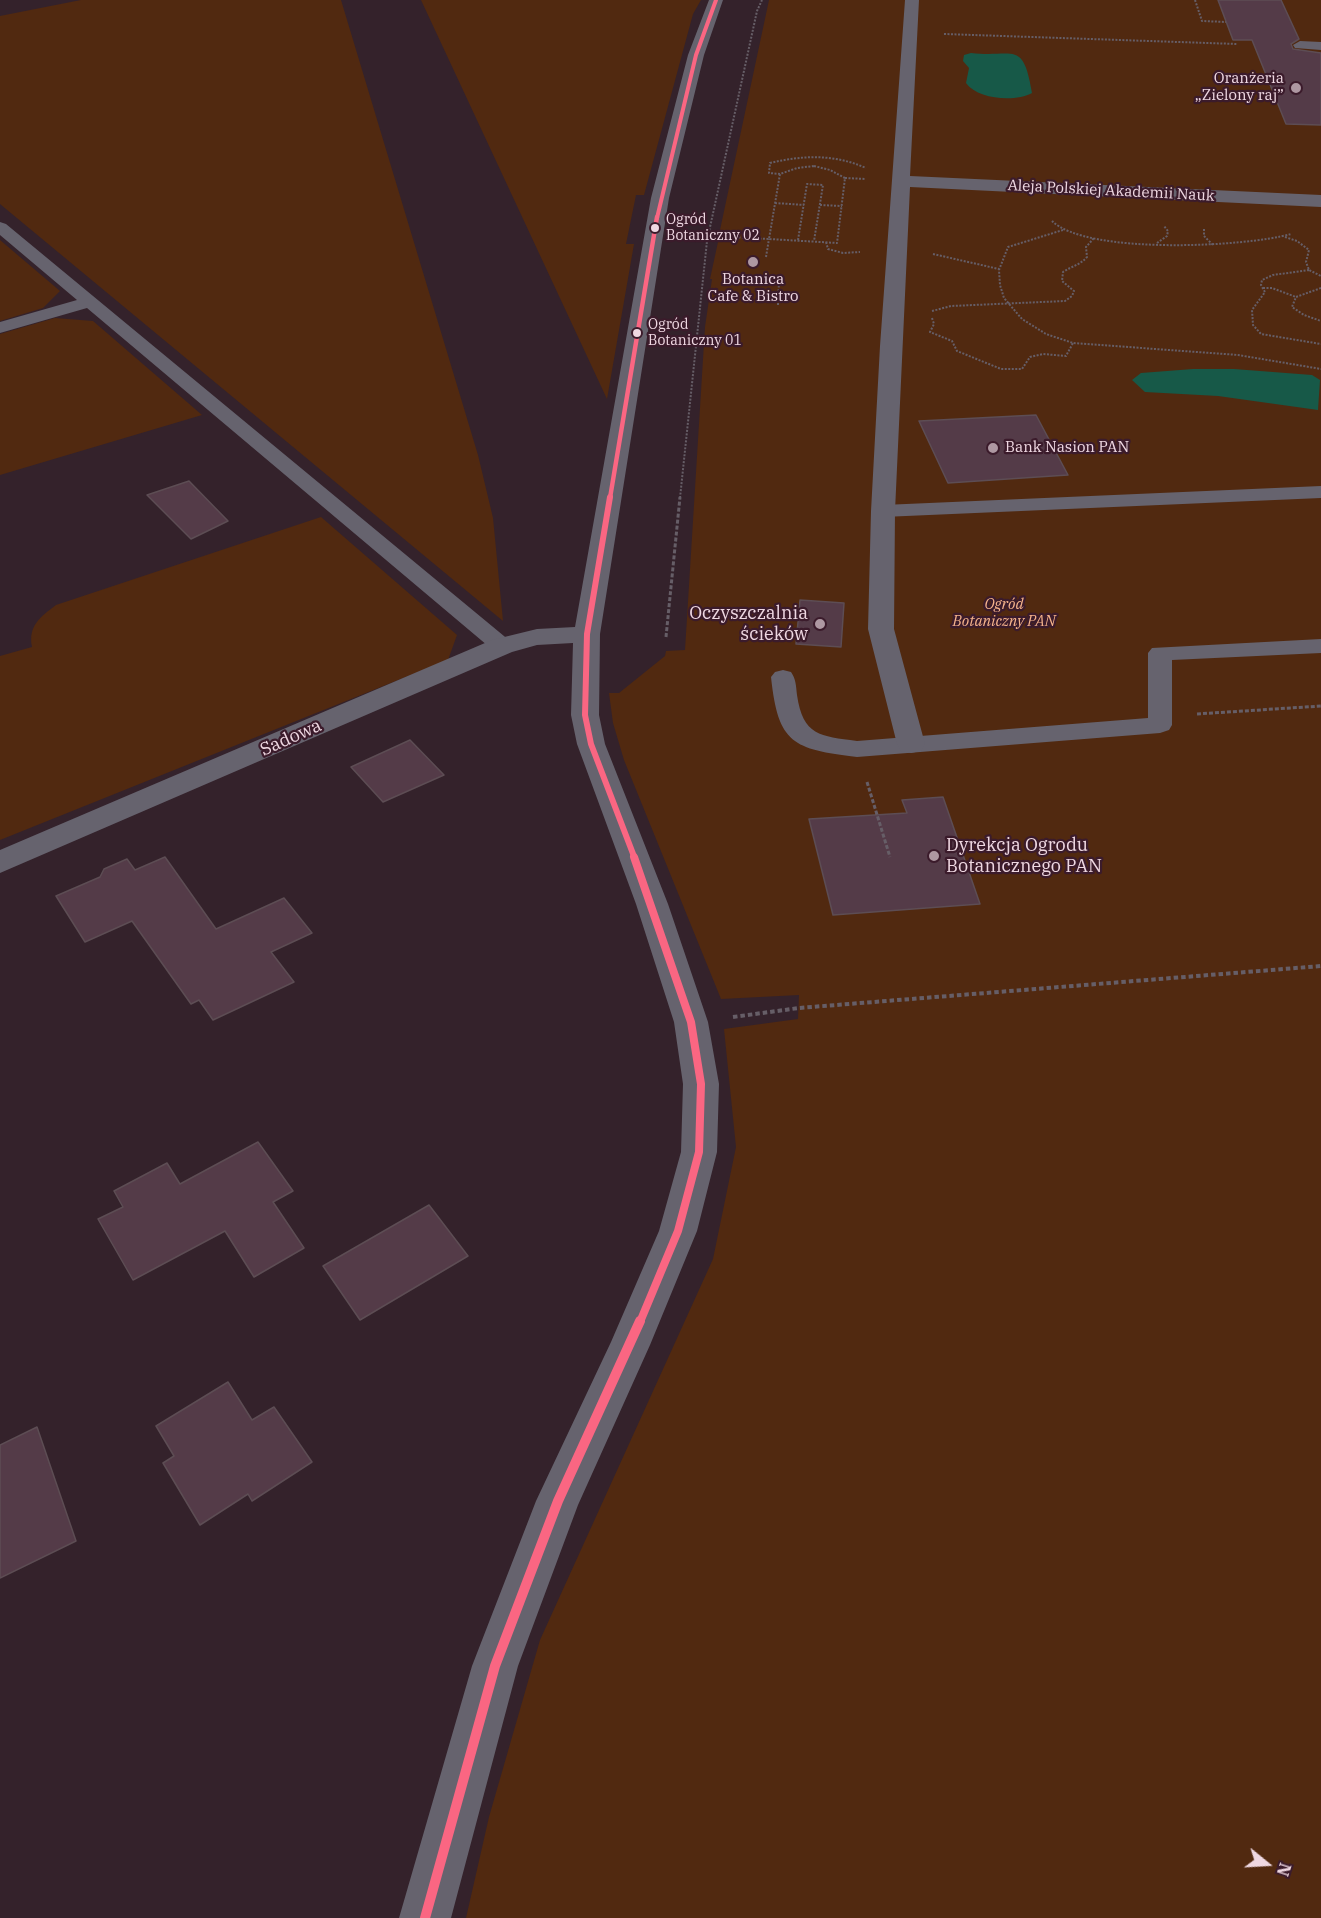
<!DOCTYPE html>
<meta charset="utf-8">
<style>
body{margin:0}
#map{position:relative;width:1321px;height:1918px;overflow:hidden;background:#34222b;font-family:"IBM Plex Serif",serif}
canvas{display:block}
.north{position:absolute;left:1237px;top:1834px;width:60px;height:60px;-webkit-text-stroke:4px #3b1b2b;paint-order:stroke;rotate:108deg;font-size:16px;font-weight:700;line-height:24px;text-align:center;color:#efd8e2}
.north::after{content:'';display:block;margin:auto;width:21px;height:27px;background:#efd8e2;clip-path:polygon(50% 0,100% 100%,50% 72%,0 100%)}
</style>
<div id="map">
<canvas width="1321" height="1918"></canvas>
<div class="north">N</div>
</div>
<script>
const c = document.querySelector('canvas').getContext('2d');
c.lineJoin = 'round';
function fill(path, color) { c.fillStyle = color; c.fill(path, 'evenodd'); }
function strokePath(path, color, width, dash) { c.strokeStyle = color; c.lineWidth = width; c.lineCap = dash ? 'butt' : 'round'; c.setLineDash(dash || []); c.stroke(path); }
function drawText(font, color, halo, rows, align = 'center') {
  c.font = font + ' "IBM Plex Serif",serif'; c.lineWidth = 4.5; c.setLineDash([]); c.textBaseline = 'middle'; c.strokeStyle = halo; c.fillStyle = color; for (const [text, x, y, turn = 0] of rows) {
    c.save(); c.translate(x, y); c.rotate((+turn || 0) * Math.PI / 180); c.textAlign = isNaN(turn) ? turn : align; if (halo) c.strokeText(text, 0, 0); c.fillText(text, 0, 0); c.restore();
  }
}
const green = new Path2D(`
 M81,0H341L478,455L493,518L503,621L0,204V16Z
 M421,0H701L693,14L644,195H636L626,244H634L607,399Z
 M769,0H1321V1918H466L489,1817L540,1640L713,1259L736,1147L724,1029L798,1019L799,995L721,999L624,760L613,723L609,693H619L665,656L666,651L685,650L705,327L712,279H710L718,242L730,240L731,234L720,230Z
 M0,240L60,291L43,308L0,321Z
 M55,318L93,321L202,415L0,475V334Z
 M321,517L457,635L448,660L0,840V656L32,647C28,626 40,617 56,605Z`);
const water = new Path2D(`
 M971,53C1014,58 1023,39 1032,93C1016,102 978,100 966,83L969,68L963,61L964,55Z
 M1193,369H1234L1312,375L1320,380L1318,410L1218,396L1145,392L1132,380L1141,373Z`);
const building = new Path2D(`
 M1218,0H1281L1299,39L1291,44L1293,49L1321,53V125L1286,124L1252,40H1233Z
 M1036,415L1068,475L948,483L919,421Z
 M189,481L228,521L191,539L147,495Z
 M800,600L844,603L841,647L796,644Z
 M410,740L444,775L383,802L351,767Z
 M943,797L980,904L833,915L809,819L907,813L902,800Z
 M165,857L216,929L284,898L312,933L271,952L294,982L213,1020L199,1000L191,1004L132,921L85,942L56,896L100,877L104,869L127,859L135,870Z
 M258,1142L293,1191L273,1202L304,1248L254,1277L225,1231L133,1280L98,1219L123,1207L114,1191L167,1163L180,1184Z
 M429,1205L468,1256L360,1320L323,1266Z
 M228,1382L252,1420L274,1407L312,1462L252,1501L248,1494L200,1525L163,1463L174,1456L156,1426Z
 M37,1427L76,1541L0,1578V1445Z`);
const pathFar2 = new Path2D(`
 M1195,0L1202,21L1226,22
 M944,34L1237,44
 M814,166L830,170L845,178L837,243L769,239L780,174L797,168Z
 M780,174L769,173L770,163C804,155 834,154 866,168
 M845,178L866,179
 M775,203L804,205
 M820,205L842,206
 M1052,221C1087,255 1245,247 1291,234
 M1204,229V236L1213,245
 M1063,230L1008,247L999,270L1000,285L1004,298L1022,319L1046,334L1073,343L1238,355L1321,369
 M707,236L769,239
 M1285,237L1297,241L1309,250L1306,262L1309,270L1321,276
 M689,240L707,241
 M798,240L807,184L823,185L814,241
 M826,242L828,249L843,253L860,252
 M1157,243L1167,236L1168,231L1164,226
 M933,254L999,269
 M766,257L769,239
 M1309,270L1273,275L1262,280L1261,285L1265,292L1252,310L1253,325L1261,334L1321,344
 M1263,288H1272L1296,297
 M1321,288L1296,297L1292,307L1304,315L1321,321
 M778,305L779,282
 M932,311L951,306L1065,301L1072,296L1074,291L1062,281L1063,272C1072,266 1080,265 1087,257L1086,247L1094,238
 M932,318L934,324L930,332L952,341L957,351L1001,369H1022L1030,357L1043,354L1066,356L1073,343
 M680,498L707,241L757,11L762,0`);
const pathFar1 = new Path2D(`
 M666,637L680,497
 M1197,714L1321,706
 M867,782L890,857`);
const path = new Path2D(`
 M733,1017L799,1008L1321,966`);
const service = new Path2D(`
 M1300,41L1321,42V50L1295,48L1293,45Z
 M0,222L6,224L510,641L514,646L510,651L502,653L494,651L87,308L0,333V322L77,300L0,235Z
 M1321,486V498L883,517L876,515L872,511L876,507L883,505Z
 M1321,639V653L1172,660V725L1169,730L1160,733L857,757C793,749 778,744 771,677L775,672L783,670L791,672C796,679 796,686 797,695C803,736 820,736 857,741L1148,718V653L1152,648Z`);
const pedestrian = new Path2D(`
 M905,0H919L910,176L1321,195V207L910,187L895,511L894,629L925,744L921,751L911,753L901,751L897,744L868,629L871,511L880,346Z`);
const minor = new Path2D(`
 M709,0H723L704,55L669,198L600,634L599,715L605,744L668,904L708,1022L719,1084L717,1152L697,1231L650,1345L578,1505L518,1666L451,1918H399L472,1666L536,1501L611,1342L659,1231L681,1152L683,1084L674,1022L636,904L577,744L571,715L573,643L537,645L512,652L0,873V850L492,640L537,629L575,627L651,198L688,55Z`);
const bus1Far4 = new Path2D(`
 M657,218L696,55L716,0`);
const bus1Far3 = new Path2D(`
 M610,498L657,217`);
const bus1Far2 = new Path2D(`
 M610,497L587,634L585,715L591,744L635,859`);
const bus1Far1 = new Path2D(`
 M634,857L691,1022L701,1084L699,1152L678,1231L640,1322`);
const bus1 = new Path2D(`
 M425,1918L495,1666L558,1501L640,1321`);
const markers = [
 [1296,88,6,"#ae98a2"],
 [655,228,5,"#efd8e2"],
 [753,262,6,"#ae98a2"],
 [637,333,5,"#efd8e2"],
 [993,448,6,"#ae98a2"],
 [820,624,6,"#ae98a2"],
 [934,856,6,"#ae98a2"]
];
const farBusnames = [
 ["Ogród",666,220],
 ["Botaniczny 02",666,236],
 ["Ogród",648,325],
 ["Botaniczny 01",648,341]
];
const farPoinames = [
 ["Oranżeria",1284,79],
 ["„Zielony raj”",1284,96],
 ["Botanica",753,280,"center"],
 ["Cafe & Bistro",753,297,"center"],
 ["Bank Nasion PAN",1005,448,"left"]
];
const farStreetnames = [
 ["Aleja Polskiej Akademii Nauk",1111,191,3]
];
const farParknames = [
 ["Ogród",1004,605],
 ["Botaniczny PAN",1004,622]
];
const poiNames = [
 ["Oczyszczalnia",808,614],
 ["ścieków",808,635],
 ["Dyrekcja Ogrodu",946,846,"left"],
 ["Botanicznego PAN",946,867,"left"]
];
const streetNames = [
 ["Sadowa",291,738,-24]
];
fill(green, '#512910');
fill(water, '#175948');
fill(building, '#543b48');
strokePath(building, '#5d4d54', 1.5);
strokePath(pathFar2, '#665e67', 2, [2, 1.5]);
strokePath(pathFar1, '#665e67', 3, [4, 2]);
strokePath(path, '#665e67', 4, [4.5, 3]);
fill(service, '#66636e');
fill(pedestrian, '#66636e');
fill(minor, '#66636e');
strokePath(bus1Far4, '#fa6682', 4);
strokePath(bus1Far3, '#fa6682', 4.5);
strokePath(bus1Far2, '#fa6682', 6);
strokePath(bus1Far1, '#fa6682', 8);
strokePath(bus1, '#fa6682', 10);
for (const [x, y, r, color] of markers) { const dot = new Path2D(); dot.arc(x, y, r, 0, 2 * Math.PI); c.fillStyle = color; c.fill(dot); strokePath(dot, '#3b1b2b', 2); }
drawText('14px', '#efd8e2', '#3b1b2b', farBusnames, 'left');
drawText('15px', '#efd8e2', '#3b1b2b', farPoinames, 'right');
drawText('15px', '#efd8e2', '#3b1b2b', farStreetnames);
drawText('italic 15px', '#f7b48c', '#3b1b2b', farParknames);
drawText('18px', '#efd8e2', '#3b1b2b', poiNames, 'right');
drawText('18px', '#efd8e2', '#3b1b2b', streetNames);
</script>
